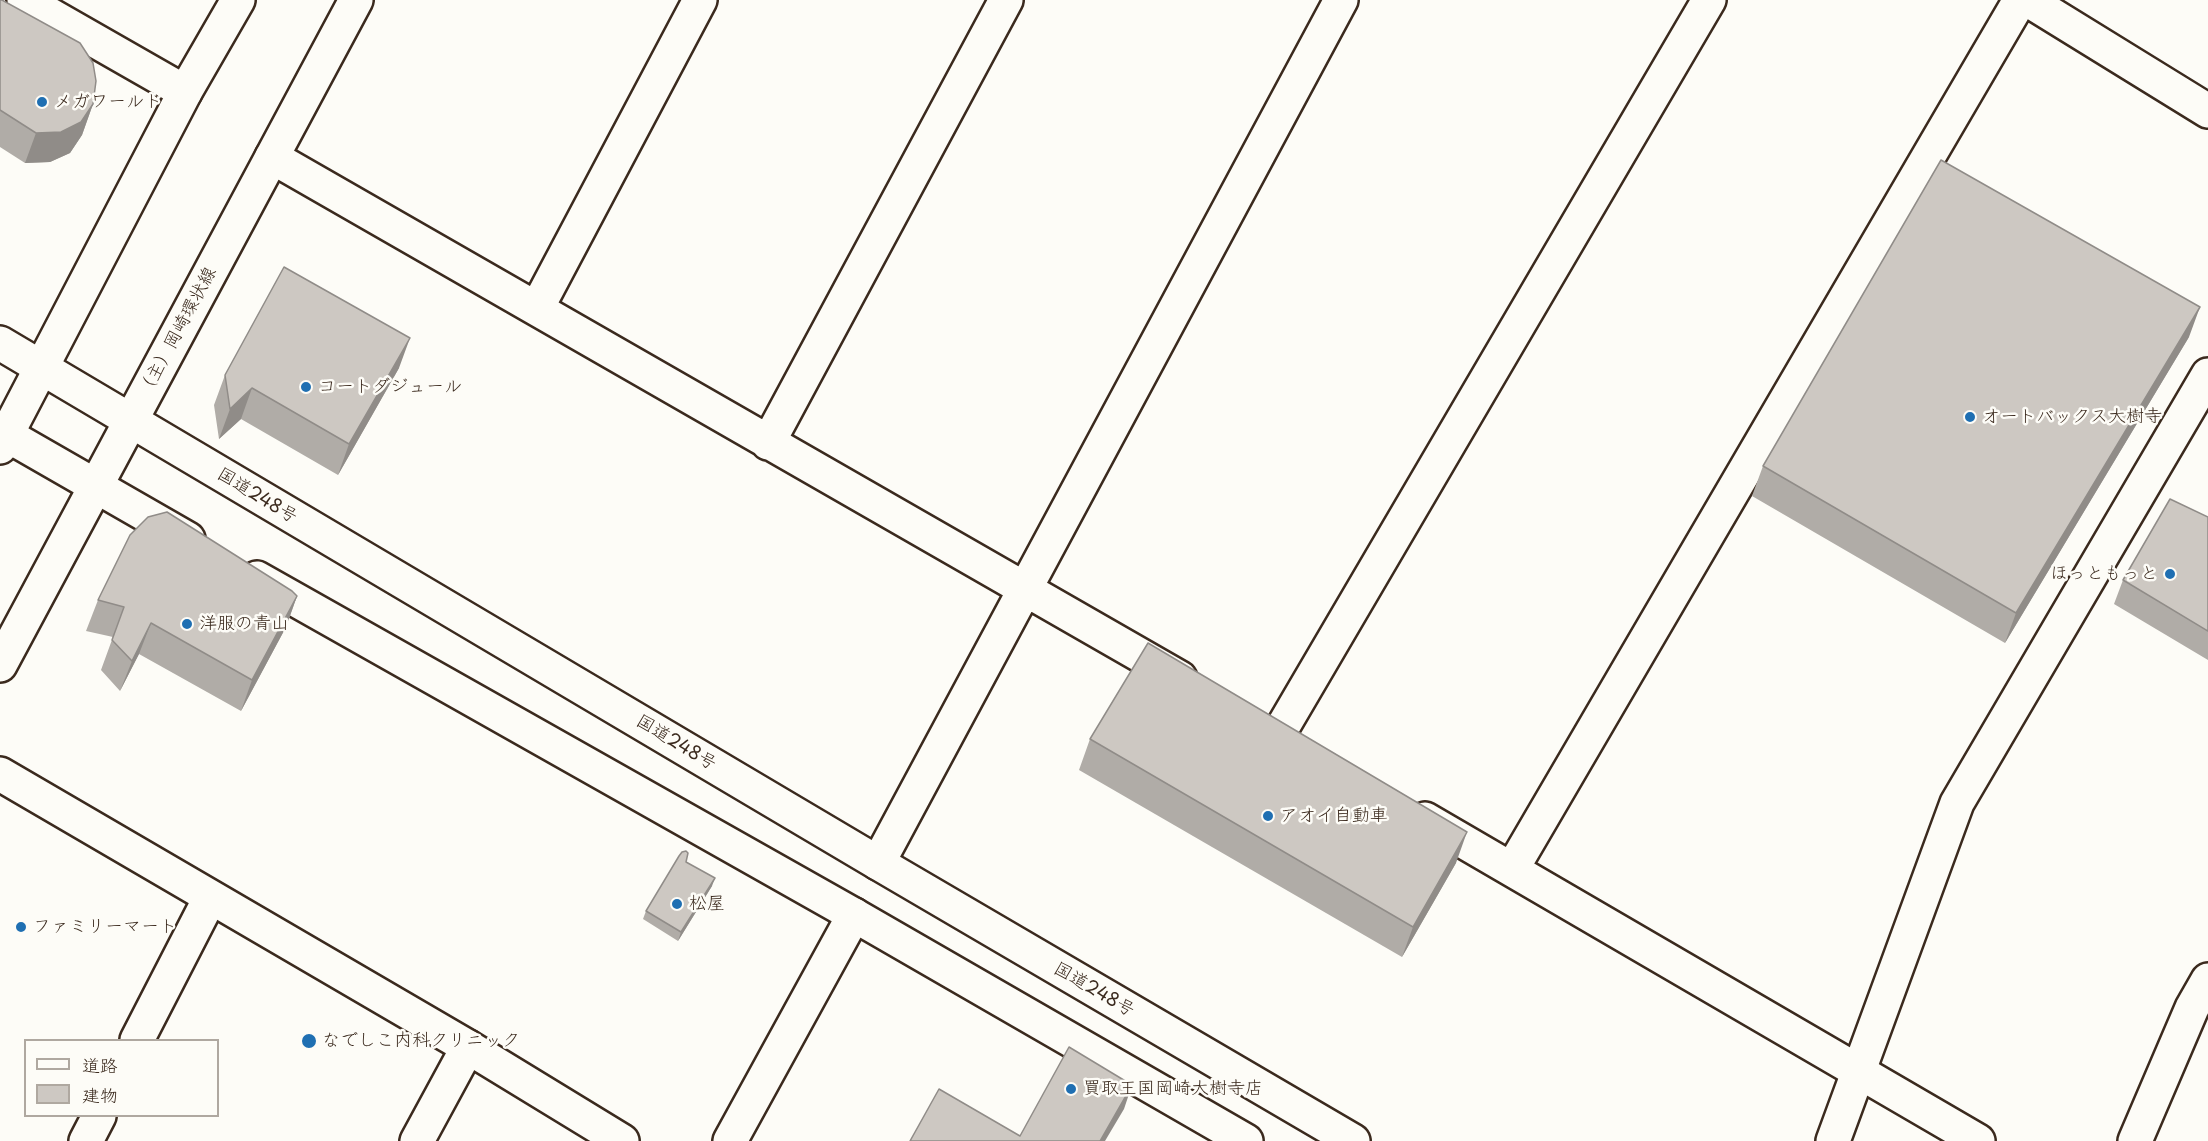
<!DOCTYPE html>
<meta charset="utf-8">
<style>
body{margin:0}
#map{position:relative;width:2208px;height:1141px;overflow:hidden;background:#fdfcf7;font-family:"Playpen Sans","Klee One",sans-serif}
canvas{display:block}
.legend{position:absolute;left:24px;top:1039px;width:195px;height:78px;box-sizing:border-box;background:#fdfcf7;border:2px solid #afa8a0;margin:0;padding:8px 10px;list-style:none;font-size:18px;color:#3b2a1e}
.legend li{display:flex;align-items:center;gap:12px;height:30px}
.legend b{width:30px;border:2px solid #afa8a0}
</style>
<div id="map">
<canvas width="2208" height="1141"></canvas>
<ul class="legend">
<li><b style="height:8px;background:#fdfcf7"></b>道路</li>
<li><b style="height:16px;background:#cdc8c2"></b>建物</li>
</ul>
</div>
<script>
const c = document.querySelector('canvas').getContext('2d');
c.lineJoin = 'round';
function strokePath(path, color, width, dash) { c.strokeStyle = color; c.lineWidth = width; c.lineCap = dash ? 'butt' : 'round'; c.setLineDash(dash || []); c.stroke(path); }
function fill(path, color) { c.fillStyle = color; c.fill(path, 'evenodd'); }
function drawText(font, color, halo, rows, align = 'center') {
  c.font = font + ' "Playpen Sans","Klee One",sans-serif'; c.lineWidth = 5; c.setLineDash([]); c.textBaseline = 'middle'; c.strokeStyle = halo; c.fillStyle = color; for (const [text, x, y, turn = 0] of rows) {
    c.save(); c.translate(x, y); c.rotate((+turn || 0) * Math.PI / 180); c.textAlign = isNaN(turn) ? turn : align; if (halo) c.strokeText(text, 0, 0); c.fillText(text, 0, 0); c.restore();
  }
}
const street = new Path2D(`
 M24,0L185,92
 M2028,0L2208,111
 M272,157L1180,678
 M537,308L700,0
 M768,443L1006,0
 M1278,735L1709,0
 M1425,819L1978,1141
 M878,863L1341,0
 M1512,869L2020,0
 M137,1040L210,898
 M86,1141L99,1116
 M417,1141L468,1047
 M730,1141L854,915
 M2135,1141L2192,1008L2208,980`);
const secondary = new Path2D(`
 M0,774L468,1047L622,1141
 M1833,1141L1957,803L2208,375`);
const primary = new Path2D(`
 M0,447L185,92L238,0
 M0,665L356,0`);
const highway = new Path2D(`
 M0,343L878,863L1353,1141
 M0,431L188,539
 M257,578L854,915L1246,1141`);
const wall = new Path2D(`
 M0,0L93,104L82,135L70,153L50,162L25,163L0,147Z
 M2189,337L2005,643L1752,496L1763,466Z
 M399,368L338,475L241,419L219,439L214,405L225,375Z
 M2208,517V660L2114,604L2123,580Z
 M297,596L286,627L241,711L139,654L120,691L101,670L113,637L86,631L98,600Z
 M1090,739L1456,863L1402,957L1079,770Z
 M686,862L712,886L678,941L643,919L646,911Z`);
const shadedWall = new Path2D(`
 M93,104L82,135L70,153L50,162L25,163L36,133Z
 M2200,307L2189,337L2005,643L2016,613Z
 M410,338L399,368L338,475L349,444Z
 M252,388L241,419L219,439L230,409Z
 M297,596L286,627L241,711L252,680Z
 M151,623L139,654L120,691L132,661Z
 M1467,832L1456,863L1402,957L1413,927Z
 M715,878L712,886L678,941L681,932Z
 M1132,1085L1124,1109L1105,1141H1100Z`);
const building = new Path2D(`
 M0,0H2L80,43L93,63L96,81L93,104L81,122L61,132L36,133L0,110Z
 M1941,160L2200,307L2016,613L1763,466Z
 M284,267L410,338L349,444L252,388L230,409L225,375Z
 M2170,499L2208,517V631L2123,580Z
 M167,512L292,591L297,596L252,680L151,623L132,661L112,640L124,607L98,600L130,535L148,517Z
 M1148,643L1467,832L1413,927L1090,739Z
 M686,851L688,853L686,862L715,878L681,932L646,911L679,856L682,852Z
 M1069,1047L1132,1085L1100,1141H910L939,1089L1020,1136Z`);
const markers = [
 [42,102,6,"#1f6fb2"],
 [306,387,6,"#1f6fb2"],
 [1970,417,6,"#1f6fb2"],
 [2170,574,6,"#1f6fb2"],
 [187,624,6,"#1f6fb2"],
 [1268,816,6,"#1f6fb2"],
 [677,904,6,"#1f6fb2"],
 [21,927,6,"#1f6fb2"],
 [309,1041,8,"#1f6fb2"],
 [1071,1089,6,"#1f6fb2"]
];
const poiNames = [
 ["メガワールド",54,102],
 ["コートダジュール",318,387],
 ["オートバックス大樹寺",1982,417],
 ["ほっともっと",2158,574,"right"],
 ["洋服の青山",199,624],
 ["アオイ自動車",1280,816],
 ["松屋",689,904],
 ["ファミリーマート",33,927],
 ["なでしこ内科クリニック",322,1041],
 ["買取王国岡崎大樹寺店",1083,1089]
];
const streetNames = [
 ["（主）岡崎環状線",178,332,-62],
 ["国道248号",257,496,31],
 ["国道248号",676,743,31],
 ["国道248号",1094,990,30]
];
strokePath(street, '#3b2a1e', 38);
strokePath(secondary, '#3b2a1e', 38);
strokePath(primary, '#3b2a1e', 38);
strokePath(highway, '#3b2a1e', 38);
strokePath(street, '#fdfcf7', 33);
strokePath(secondary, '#fdfcf7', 33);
strokePath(primary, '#fdfcf7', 33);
strokePath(highway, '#fdfcf7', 33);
fill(wall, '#b0aca7');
fill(shadedWall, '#908c88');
fill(building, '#cdc8c2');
strokePath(building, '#908c88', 1.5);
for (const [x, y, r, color] of markers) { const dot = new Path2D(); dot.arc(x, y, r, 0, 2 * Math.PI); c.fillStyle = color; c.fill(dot); strokePath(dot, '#fdfcf7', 2); }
drawText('18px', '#3b2a1e', '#fdfcf7', poiNames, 'left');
drawText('18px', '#3b2a1e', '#fdfcf7', streetNames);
</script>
